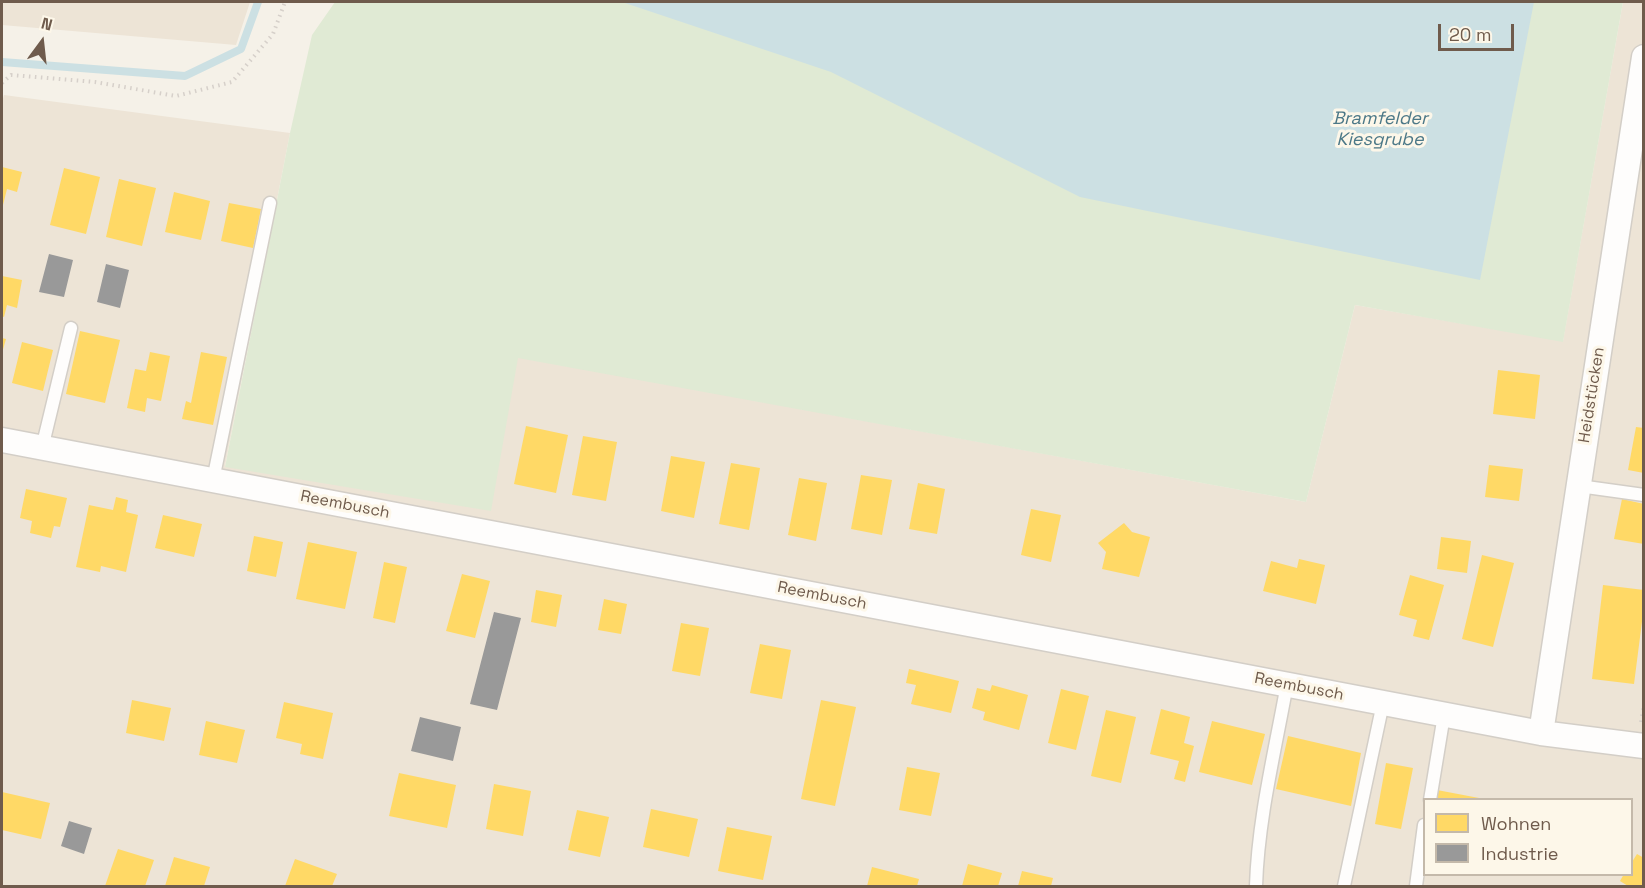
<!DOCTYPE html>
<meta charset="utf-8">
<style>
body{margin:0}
#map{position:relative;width:1645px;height:888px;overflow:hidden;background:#f5f1e8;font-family:"Space Grotesk",sans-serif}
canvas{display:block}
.frame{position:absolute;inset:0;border:3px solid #6f5b4c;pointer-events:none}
.legend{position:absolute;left:1423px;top:798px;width:210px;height:78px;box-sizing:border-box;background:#fdf7e9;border:2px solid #c4b9aa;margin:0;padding:8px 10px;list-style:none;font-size:18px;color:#6f5b4c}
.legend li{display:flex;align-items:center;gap:12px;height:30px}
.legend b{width:30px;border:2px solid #c4b9aa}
.north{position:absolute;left:12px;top:12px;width:60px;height:60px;-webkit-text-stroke:4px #fdf7e9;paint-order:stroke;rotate:15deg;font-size:16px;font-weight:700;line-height:24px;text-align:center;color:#6f5b4c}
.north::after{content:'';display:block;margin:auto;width:21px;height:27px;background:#6f5b4c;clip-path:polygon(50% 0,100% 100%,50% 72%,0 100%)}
.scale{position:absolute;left:1438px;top:24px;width:76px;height:27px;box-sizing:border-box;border:3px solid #6f5b4c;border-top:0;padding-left:8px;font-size:18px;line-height:21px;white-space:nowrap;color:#6f5b4c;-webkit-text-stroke:4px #fdf7e9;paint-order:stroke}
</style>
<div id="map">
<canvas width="1645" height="888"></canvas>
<div class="frame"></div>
<ul class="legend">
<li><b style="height:16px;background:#ffd966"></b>Wohnen</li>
<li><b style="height:16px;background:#999"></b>Industrie</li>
</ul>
<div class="north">N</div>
<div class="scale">20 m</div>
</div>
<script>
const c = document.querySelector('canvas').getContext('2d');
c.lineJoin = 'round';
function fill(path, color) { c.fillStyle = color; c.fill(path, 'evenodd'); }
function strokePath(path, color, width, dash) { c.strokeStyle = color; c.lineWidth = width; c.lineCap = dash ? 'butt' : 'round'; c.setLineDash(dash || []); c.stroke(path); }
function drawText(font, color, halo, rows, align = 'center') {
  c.font = font + ' "Space Grotesk",sans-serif'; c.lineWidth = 6; c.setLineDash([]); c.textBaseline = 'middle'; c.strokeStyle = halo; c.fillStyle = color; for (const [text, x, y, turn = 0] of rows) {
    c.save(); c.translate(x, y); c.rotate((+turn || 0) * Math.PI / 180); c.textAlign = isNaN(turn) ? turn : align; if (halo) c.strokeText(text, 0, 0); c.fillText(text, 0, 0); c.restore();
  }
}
const residential = new Path2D(`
 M2,2H250L236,45L2,25Z
 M1623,2H1643V886H2V102L4,95L290,133L225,466L518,357L1306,502L1355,305L1563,341ZM1424,800H1632V874H1424Z`);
const green = new Path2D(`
 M335,2H1623L1563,342L1355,305L1306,502L518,358L491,511L225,467L290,133L312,35Z`);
const water = new Path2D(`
 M622,2H1534L1480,280L1080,197L831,72Z`);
const homes = new Path2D(`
 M2,167L22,172L17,192L7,189L2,209Z
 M64,168L100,177L86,234L50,225Z
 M119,179L156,188L142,246L106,237Z
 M174,192L210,201L201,240L165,232Z
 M229,203L261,209L253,248L221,241Z
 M2,276L22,280L17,308L7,305L4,317L2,316Z
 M80,331L120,340L105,403L66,394Z
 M2,338L6,339L2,353Z
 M22,342L53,350L43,391L12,383Z
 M150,352L170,356L161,401L147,398L145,412L127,408L135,369L146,371Z
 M201,352L227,357L213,425L182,419L186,401L191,403Z
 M1498,370L1540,375L1535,419L1493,414Z
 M526,426L568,435L556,493L514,484Z
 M1636,427L1644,428V473L1628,470Z
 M583,436L617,442L606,501L572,495Z
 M671,456L705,462L694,518L661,511Z
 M731,463L760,468L749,530L719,524Z
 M1489,465L1523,469L1519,501L1485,497Z
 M861,475L892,480L882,535L851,529Z
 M799,478L827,483L816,541L788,535Z
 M918,483L945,489L937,534L909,529Z
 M26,489L67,498L60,527L54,526L51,538L30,533L32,521L20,518Z
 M116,497L128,500L126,512L138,515L126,572L101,566L100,572L76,567L89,505L113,510Z
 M1622,499L1644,504V544L1614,539Z
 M1031,509L1061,515L1051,562L1021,555Z
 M163,515L202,524L194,557L155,548Z
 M1124,523L1132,532L1150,537L1139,577L1102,569L1106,552L1098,543Z
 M254,536L283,542L276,577L247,571Z
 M1441,537L1471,541L1467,573L1437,569Z
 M308,542L357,552L345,609L296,599Z
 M1482,555L1514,563L1493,647L1462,639Z
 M1299,559L1325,565L1316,604L1263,591L1271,561L1297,568Z
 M384,562L407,567L395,623L373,618Z
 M462,574L490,581L475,638L446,631Z
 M1410,575L1444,585L1429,640L1413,636L1417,620L1399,615Z
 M1603,585L1644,590V606L1634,684L1592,679Z
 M536,590L562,595L556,627L531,622Z
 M604,599L627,604L621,634L598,630Z
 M681,623L709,628L700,676L672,671Z
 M760,644L791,650L782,699L750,693Z
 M909,669L959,681L951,713L911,704L916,685L906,683Z
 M992,685L1028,695L1019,730L983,720L985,712L972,708L977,688L990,691Z
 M1061,689L1089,696L1076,750L1048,743Z
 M132,700L171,708L164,741L126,733Z
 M821,700L856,707L835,806L801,799Z
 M284,702L333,713L323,759L300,754L302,744L276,738Z
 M1161,709L1190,717L1184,743L1194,746L1185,782L1174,779L1179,761L1150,754Z
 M1106,710L1136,717L1121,783L1091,776Z
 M206,721L245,730L237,763L199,755Z
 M1212,721L1265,734L1252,785L1199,772Z
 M1288,736L1361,753L1351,806L1276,789Z
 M1386,763L1413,768L1401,829L1375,824Z
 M907,767L940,773L931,816L899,810Z
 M399,773L456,785L447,828L389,816Z
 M494,784L531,791L523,836L486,829Z
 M1437,790L1479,798V800H1436Z
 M2,792L50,803L41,839L2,830Z
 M651,809L698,819L689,857L643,847Z
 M577,810L609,817L600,857L568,850Z
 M727,827L772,836L763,880L718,871Z
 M118,849L154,860L145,886H105Z
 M1637,854L1644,858V886H1628L1620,881L1624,874H1632V862Z
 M174,857L210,867L204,886H165Z
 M295,859L337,874L332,886H285Z
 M968,864L1002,873L998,886H962Z
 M872,867L919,879L917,886H867Z
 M1022,871L1053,878L1051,886H1018Z`);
const industry = new Path2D(`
 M49,254L73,260L64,297L39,292Z
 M106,264L129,270L120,308L97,302Z
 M494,612L521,618L497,710L470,704Z
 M420,717L461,727L453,761L411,751Z
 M69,821L92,828L84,854L61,846Z`);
const stream = new Path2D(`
 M2,62L185,76L241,49L258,2`);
const path = new Path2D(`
 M2,83L11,75L95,82L176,96L232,82L273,34L285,2
 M1641,722L1644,705`);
const lane = new Path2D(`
 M42,448L71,328
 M213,480L270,203
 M1579,486L1644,495
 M1430,800L1444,715
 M1256,886C1258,819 1275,751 1287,684
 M1344,886L1383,703
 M1416,886L1424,825`);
const street = new Path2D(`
 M2,440L1541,733L1644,746
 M1541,733L1644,57`);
const streetNames = [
 ["Heidstücken",1592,395,-81],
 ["Reembusch",345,505,11],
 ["Reembusch",822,596,11],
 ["Reembusch",1299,687,11]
];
const waterNames = [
 ["Bramfelder",1380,119],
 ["Kiesgrube",1380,140]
];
fill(residential, '#ede4d6');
fill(green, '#e0ead4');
fill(water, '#cce0e3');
fill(homes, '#ffd966');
fill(industry, '#999');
strokePath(stream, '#cce0e3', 8);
strokePath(lane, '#d3cec7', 15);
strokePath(street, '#d3cec7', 27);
strokePath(path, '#d6d0ca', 4, [1.5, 4.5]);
strokePath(lane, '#fefdfc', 12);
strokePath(street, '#fefdfc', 24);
drawText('16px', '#6f5b4c', '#fdf7e9', streetNames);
drawText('italic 18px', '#4c7887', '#fdf7e9', waterNames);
</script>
